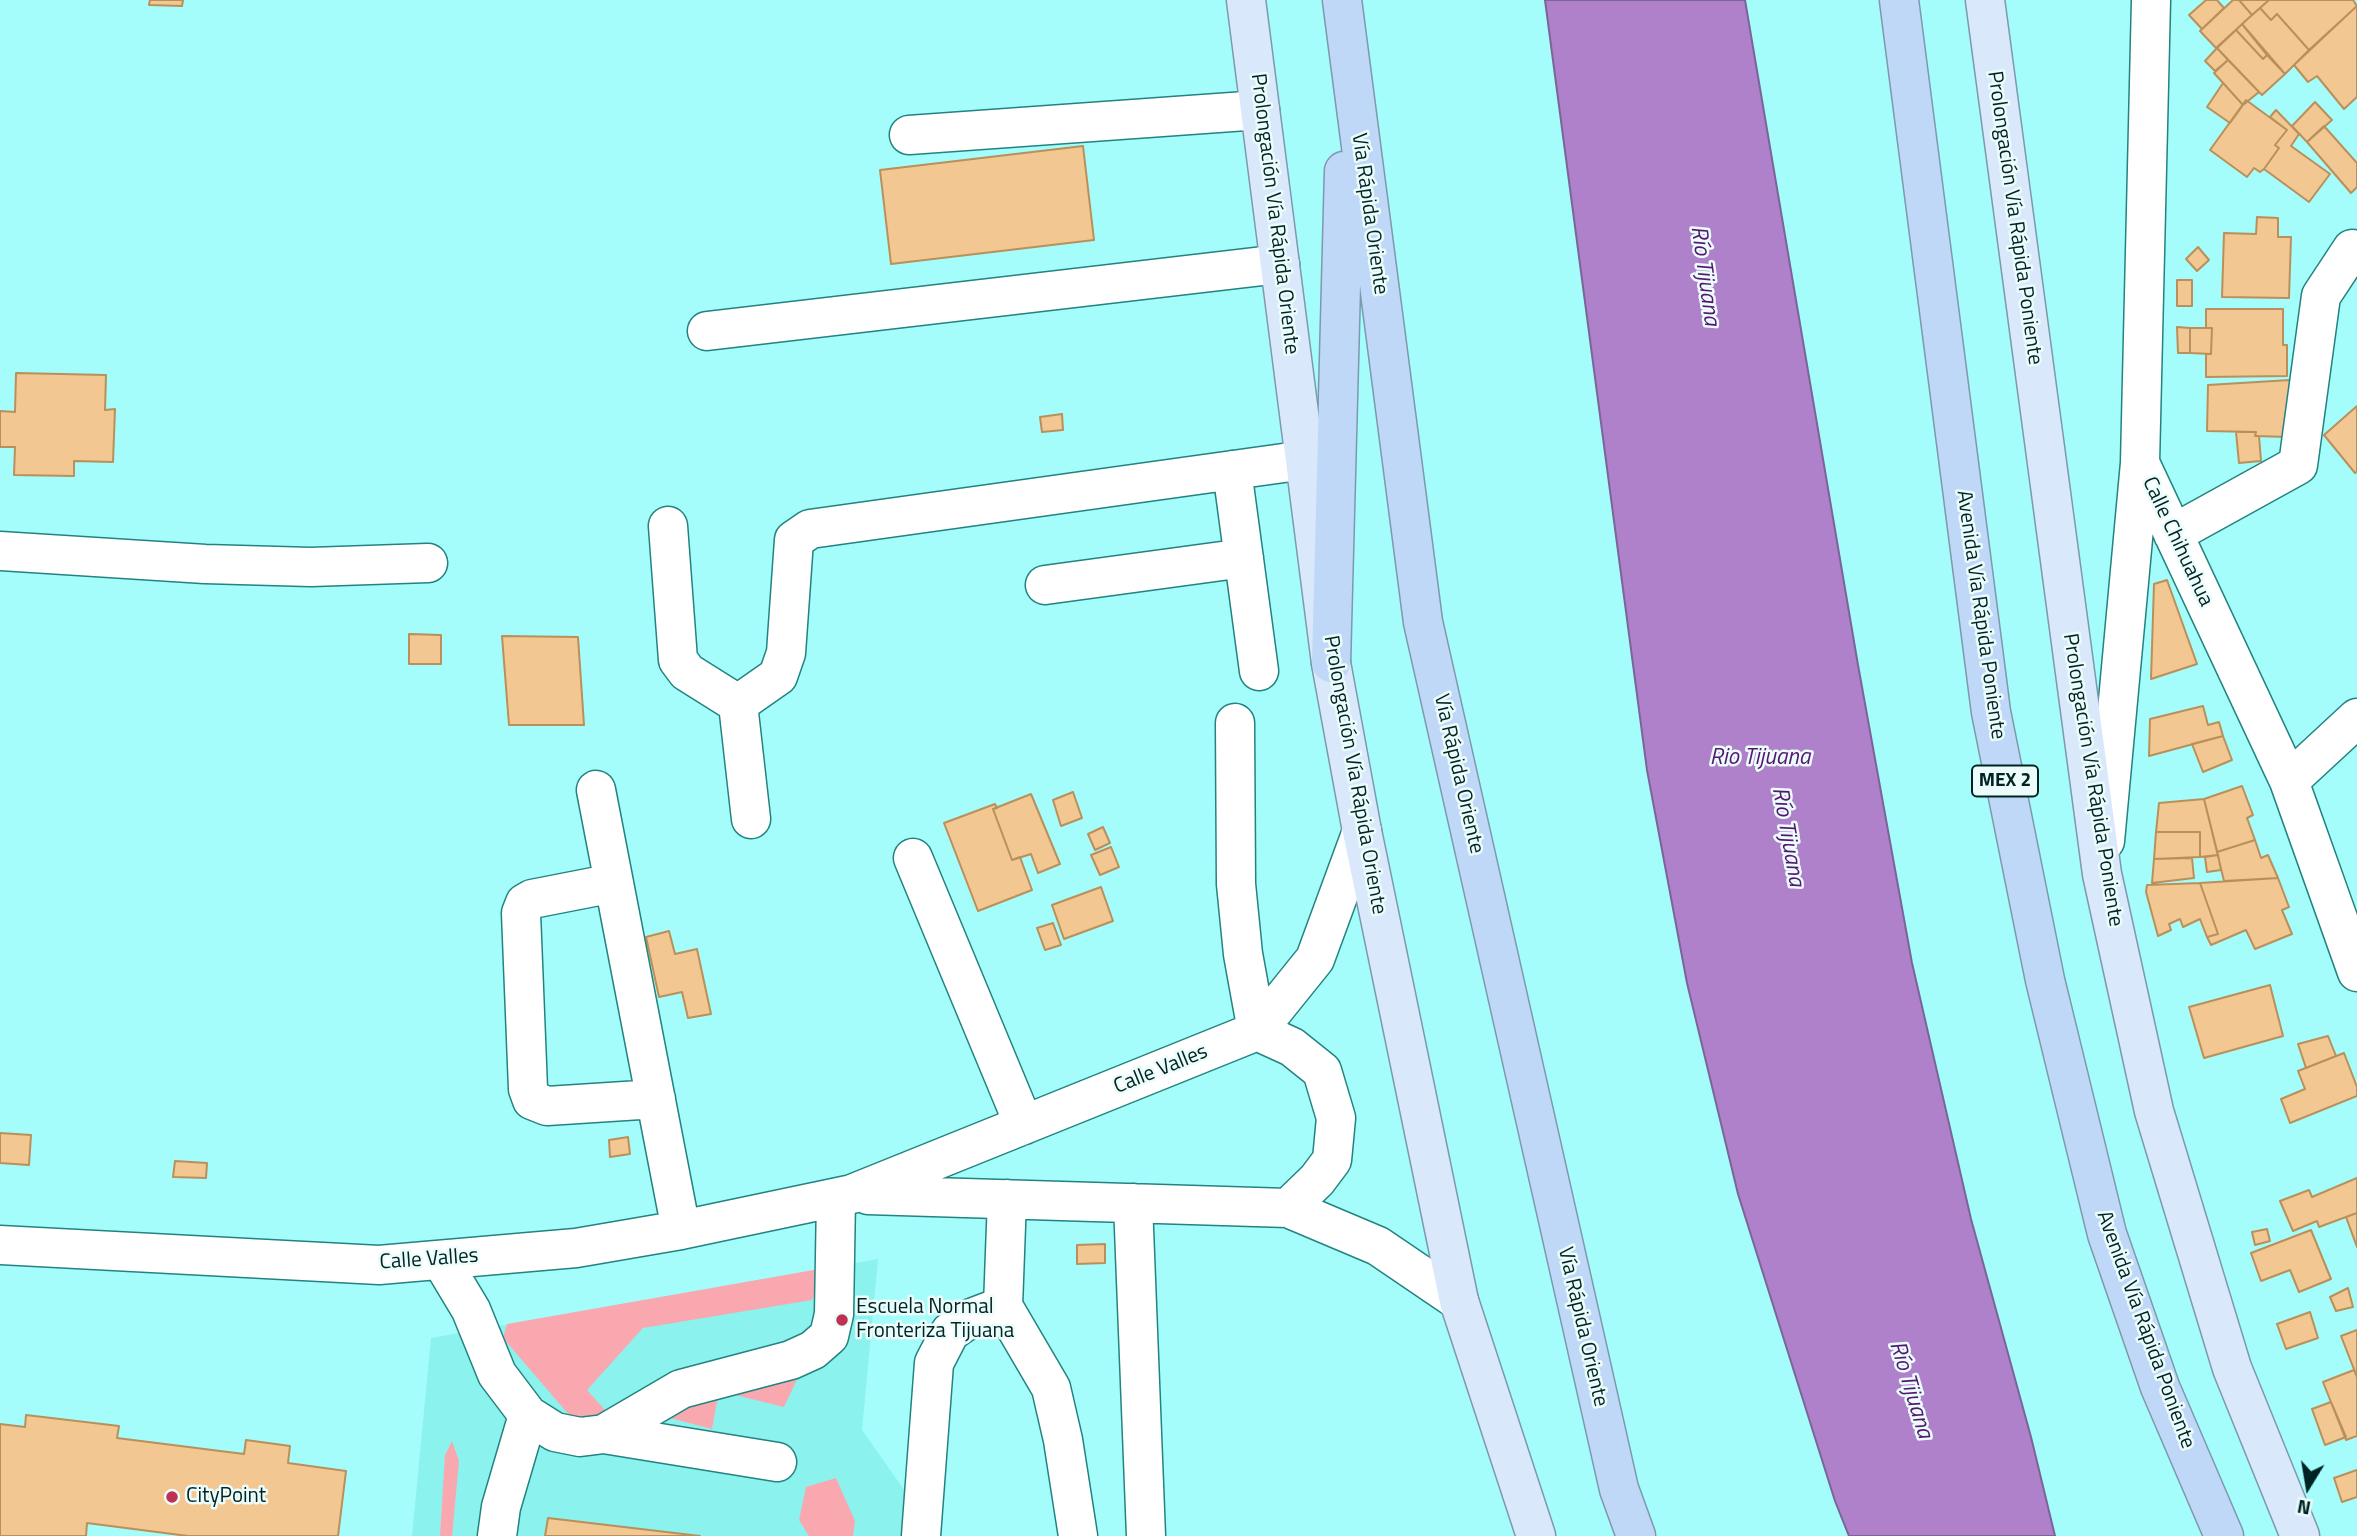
<!DOCTYPE html>
<meta charset="utf-8">
<style>
body{margin:0}
#map{position:relative;width:2357px;height:1536px;overflow:hidden;background:#a4fdfa;font-family:"Titillium Web",sans-serif}
canvas{display:block}
.north{position:absolute;left:2273px;top:1452px;width:70px;height:70px;-webkit-text-stroke:5px #ebfcfb;paint-order:stroke;rotate:191deg;font-size:19px;font-weight:700;line-height:28px;text-align:center;color:#002323}
.north::after{content:'';display:block;margin:auto;width:24px;height:32px;background:#002323;clip-path:polygon(50% 0,100% 100%,50% 72%,0 100%)}
</style>
<div id="map">
<canvas width="2357" height="1536"></canvas>
<div class="north">N</div>
</div>
<script>
const c = document.querySelector('canvas').getContext('2d');
c.lineJoin = 'round';
function fill(path, color) { c.fillStyle = color; c.fill(path, 'evenodd'); }
function strokePath(path, color, width, dash) { c.strokeStyle = color; c.lineWidth = width; c.lineCap = dash ? 'butt' : 'round'; c.setLineDash(dash || []); c.stroke(path); }
function drawText(font, color, halo, rows, align = 'center') {
  c.font = font + ' "Titillium Web",sans-serif'; c.lineWidth = 5; c.setLineDash([]); c.textBaseline = 'middle'; c.strokeStyle = halo; c.fillStyle = color; for (const [text, x, y, turn = 0] of rows) {
    c.save(); c.translate(x, y); c.rotate((+turn || 0) * Math.PI / 180); c.textAlign = isNaN(turn) ? turn : align; if (halo) c.strokeText(text, 0, 0); c.fillText(text, 0, 0); c.restore();
  }
}
const built = new Path2D(`
 M878,1259L862,1430L905,1491L902,1536H412L431,1338Z`);
const green = new Path2D(`
 M825,1268L812,1300L643,1328L587,1390L613,1419L570,1416L503,1338L507,1324Z
 M801,1371L784,1407L719,1391L712,1429L670,1418L701,1388Z
 M452,1441L459,1461L452,1536H440L445,1455Z
 M836,1478L855,1521L853,1536H809L799,1520L806,1487Z`);
const water = new Path2D(`
 M1545,0H1745L1858,665L1912,963L1971,1219L2031,1437L2055,1536H1849L1835,1501L1738,1194L1687,983L1647,770Z`);
const building = new Path2D(`
 M150,0H183L182,6L149,5Z
 M2206,0H2217L2224,8L2202,29L2189,15Z
 M2233,0H2239L2252,15L2216,48L2200,31Z
 M2239,0H2269L2252,15Z
 M2269,0H2353L2357,6L2309,50L2277,14L2271,20L2260,8Z
 M2357,6V97L2344,109L2317,76L2308,82L2294,65Z
 M2260,8L2271,20L2277,14L2309,50L2285,74L2242,24Z
 M2242,24L2267,55L2263,59L2236,30Z
 M2236,30L2263,59L2267,55L2285,74L2262,95L2217,48Z
 M2217,48L2228,60L2215,71L2205,61Z
 M2228,60L2259,92L2243,105L2214,73Z
 M2223,83L2243,105L2230,123L2207,107Z
 M2246,100L2287,130L2275,145L2279,148L2264,169L2260,172L2254,168L2247,177L2210,150Z
 M2315,102L2332,120L2307,142L2292,126Z
 M2276,110L2299,134L2291,146L2330,174L2309,202L2264,169L2279,148L2275,145L2287,130L2270,117Z
 M2324,126L2357,163V187L2351,193L2307,142Z
 M1083,146L1094,240L891,264L880,170Z
 M2257,217L2278,218V237H2291L2289,298L2222,297L2224,233L2256,234Z
 M2198,247L2209,260L2197,271L2186,259Z
 M2177,280H2192V306H2177Z
 M2206,309H2283V345H2287V376L2206,377V354H2211L2212,328H2206Z
 M2177,327L2190,328V353H2178Z
 M2190,328H2212L2211,354L2190,353Z
 M16,373L106,375L105,410L115,409L113,462L74,461V476L14,475L15,447H0V411L15,412Z
 M2290,380L2288,437L2255,436L2256,432L2207,431L2208,385Z
 M2357,406V472L2355,473L2324,435Z
 M1062,414L1063,430L1042,432L1040,417Z
 M2236,432H2256L2255,436H2259L2261,461L2239,463Z
 M2167,580L2197,664L2151,679L2154,584Z
 M409,634L441,635V664H409Z
 M502,636L578,637L584,725H509Z
 M2203,706L2208,725L2219,722L2223,736L2149,756L2150,719Z
 M2223,736L2232,760L2203,772L2192,744Z
 M2242,786L2253,815L2247,818L2255,840L2217,852L2204,799Z
 M1073,792L1082,818L1061,826L1053,800Z
 M1031,794L1060,864L1038,873L1031,854L1012,860L993,809Z
 M2204,799L2218,855L2200,857V832H2156L2159,803Z
 M995,804L997,808L993,809L1012,860L1020,857L1032,890L978,911L944,823Z
 M1103,827L1110,843L1095,850L1088,834Z
 M2156,832H2200V857L2154,859Z
 M2255,840L2261,858L2268,855L2278,878L2224,881L2217,852Z
 M1111,847L1119,867L1100,875L1091,855Z
 M2218,855L2221,870L2207,872L2205,857Z
 M2192,858L2194,878L2152,883L2154,859Z
 M2278,878L2289,907L2282,910L2292,934L2255,949L2246,930L2211,945L2207,937L2218,934L2200,883Z
 M2200,883L2218,934L2207,937L2200,919L2183,927L2180,919L2169,924L2171,930L2158,936L2146,892L2147,885Z
 M1101,887L1113,921L1064,939L1052,905Z
 M1053,923L1061,945L1045,950L1037,928Z
 M669,931L675,954L697,949L711,1014L688,1018L682,992L659,997L646,937Z
 M2270,985L2283,1036L2204,1058L2189,1007Z
 M2328,1036L2336,1056L2306,1068L2298,1044Z
 M2344,1053L2357,1087V1096L2290,1123L2281,1099L2305,1089L2298,1071Z
 M0,1133L31,1135L29,1165L0,1163Z
 M628,1137L630,1154L610,1157L609,1140Z
 M175,1161L207,1163L206,1178L173,1177Z
 M2357,1178V1213L2319,1227L2317,1221L2293,1231L2280,1201L2309,1190L2312,1197Z
 M2357,1213V1247L2346,1217Z
 M2267,1229L2270,1241L2255,1245L2252,1232Z
 M2311,1230L2331,1279L2299,1292L2290,1270L2261,1281L2251,1253Z
 M1105,1244V1263L1077,1264V1245Z
 M2348,1288L2353,1307L2336,1311L2330,1297Z
 M2310,1312L2318,1338L2286,1349L2277,1324Z
 M2357,1330V1377L2341,1336Z
 M2354,1370L2357,1377V1436L2346,1440L2323,1382Z
 M2331,1402L2346,1437L2325,1445L2312,1409Z
 M26,1415L119,1426L117,1438L244,1454L246,1440L290,1446L288,1463L346,1471L338,1536H188L87,1523L86,1536H0V1424L25,1427Z
 M2357,1470V1497L2342,1502L2334,1478Z
 M548,1518L700,1536H545Z`);
const minor = new Path2D(`
 M909,135L1260,110
 M707,331L1280,264
 M2141,465L2289,781L2357,972
 M1232,470L1259,671
 M668,526L678,660L687,672L738,704
 M2173,534L2298,465L2321,296L2352,249
 M0,551L205,564L311,567L428,563
 M1045,585L1244,558
 M1235,723L1236,884L1243,954L1257,1031L1292,1047L1322,1071L1336,1118L1332,1160L1317,1180L1288,1208
 M2289,781L2357,718
 M596,790L681,1230
 M751,819L738,704L778,676L786,653L794,540L810,529L1305,460
 M2105,841L2140,463L2151,0
 M913,858L1024,1125
 M614,883L532,899L525,903L521,913L528,1089L532,1100L547,1106L656,1099
 M868,1195L1288,1208L1378,1246L1459,1301
 M1007,1199L1003,1306L1051,1388L1063,1440L1078,1536
 M1133,1203L1146,1536
 M0,1245L379,1265L576,1248L681,1230L852,1194L1257,1031L1315,959L1362,831
 M441,1260L471,1310L497,1374L528,1415L555,1432L580,1437L604,1434L681,1389L791,1360L813,1350L829,1336L834,1314L836,1199
 M604,1434L777,1462
 M497,1536L501,1507L528,1415
 M921,1536L934,1363L950,1332L969,1319L1003,1306`);
const major = new Path2D(`
 M1246,0L1331,663L1362,831L1459,1301L1536,1536
 M1985,0L2102,874L2154,1111L2232,1368L2300,1536`);
const highway = new Path2D(`
 M1342,0L1423,622L1619,1489L1636,1536
 M1899,0L1991,712L2045,980L2107,1234L2160,1387L2224,1536
 M1331,663L1344,171`);
const markers = [
 [842,1320,7,"#c03052"],
 [172,1497,7,"#c03052"]
];
const shields = [
 [2005,781,66]
];
const shieldNames = [
 ["MEX 2",2005,781]
];
const streetNames = [
 ["Prolongación Vía Rápida Oriente",1274,214,83],
 ["Vía Rápida Oriente",1369,214,82],
 ["Prolongación Vía Rápida Poniente",2014,218,82],
 ["Calle Chihuahua",2177,542,65],
 ["Avenida Vía Rápida Poniente",1980,615,82],
 ["Vía Rápida Oriente",1458,774,77],
 ["Prolongación Vía Rápida Oriente",1354,775,80],
 ["Prolongación Vía Rápida Poniente",2092,780,81],
 ["Calle Valles",1161,1070,-22],
 ["Calle Valles",429,1260,-4],
 ["Vía Rápida Oriente",1582,1327,77],
 ["Avenida Vía Rápida Poniente",2145,1330,70]
];
const poiNames = [
 ["Escuela Normal",856,1308],
 ["Fronteriza Tijuana",856,1332],
 ["CityPoint",186,1497]
];
const waterNames = [
 ["Río Tijuana",1704,276,82],
 ["Rio Tijuana",1760,758],
 ["Río Tijuana",1787,837,80],
 ["Río Tijuana",1910,1390,73]
];
fill(built, '#8cf2ee');
fill(green, '#faa8b0');
fill(water, '#af81ca');
strokePath(water, '#7a6598', 2);
fill(building, '#f2c791');
strokePath(building, '#b9905b', 2);
strokePath(minor, '#238380', 41);
strokePath(major, '#7c99ad', 41);
strokePath(highway, '#7c99ad', 41);
strokePath(minor, '#fff', 38);
strokePath(major, '#d9e8fa', 38);
strokePath(highway, '#bfd8f7', 38);
for (const [x, y, r, color] of markers) { const dot = new Path2D(); dot.arc(x, y, r, 0, 2 * Math.PI); c.fillStyle = color; c.fill(dot); strokePath(dot, '#ebfcfb', 2.5); }
for (const [x, y, w] of shields) { const box = new Path2D(); box.roundRect(x - w / 2, y - 15.5, w, 31, 5); c.fillStyle = '#ebfcfb'; c.fill(box); strokePath(box, '#002323', 2); }
drawText('bold 19px', '#002323', null, shieldNames);
drawText('21px', '#002323', '#ebfcfb', streetNames);
drawText('21px', '#002323', '#ebfcfb', poiNames, 'left');
drawText('italic 23px', '#54176f', '#ebfcfb', waterNames);
</script>
